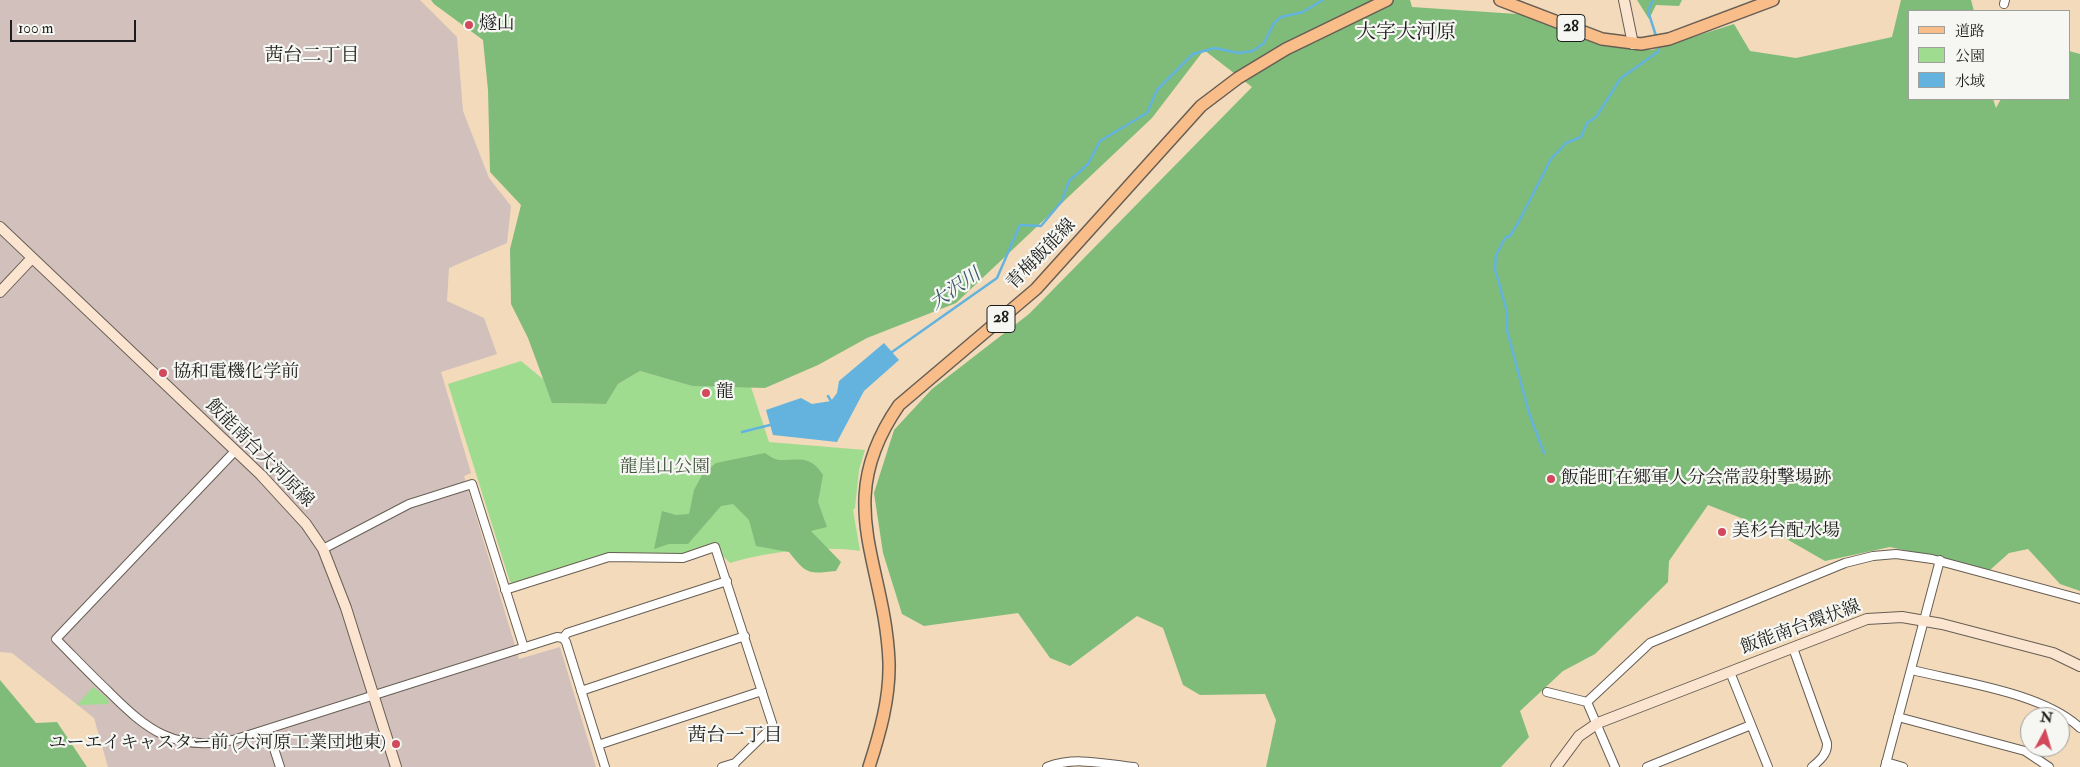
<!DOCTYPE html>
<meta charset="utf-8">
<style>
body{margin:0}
#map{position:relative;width:2080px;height:767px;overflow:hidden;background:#f3dabb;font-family:"IM FELL Double Pica","Noto Serif JP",serif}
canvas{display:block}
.legend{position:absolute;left:1908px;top:10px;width:162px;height:90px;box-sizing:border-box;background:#f6f6f2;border:1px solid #9f9f9c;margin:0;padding:6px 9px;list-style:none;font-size:15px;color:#1c1c1c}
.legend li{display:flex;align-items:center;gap:10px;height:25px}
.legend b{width:25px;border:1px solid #9f9f9c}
.north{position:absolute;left:2020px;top:707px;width:50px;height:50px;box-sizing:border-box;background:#f6f6f2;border:1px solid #9f9f9c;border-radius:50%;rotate:6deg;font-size:14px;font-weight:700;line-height:20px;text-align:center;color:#1c1c1c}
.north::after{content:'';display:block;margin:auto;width:18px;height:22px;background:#d1495b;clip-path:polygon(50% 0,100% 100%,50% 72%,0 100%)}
.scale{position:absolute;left:10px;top:20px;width:126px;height:22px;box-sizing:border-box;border:2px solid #1c1c1c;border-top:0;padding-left:6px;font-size:15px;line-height:18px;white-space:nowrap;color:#1c1c1c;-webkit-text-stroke:4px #f6f6f2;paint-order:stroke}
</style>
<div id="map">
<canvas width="2080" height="767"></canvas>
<ul class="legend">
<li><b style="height:6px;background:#f8bd89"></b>道路</li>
<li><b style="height:14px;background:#9fdc90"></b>公園</li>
<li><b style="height:14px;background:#63b3de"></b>水域</li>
</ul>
<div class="north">N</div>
<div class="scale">100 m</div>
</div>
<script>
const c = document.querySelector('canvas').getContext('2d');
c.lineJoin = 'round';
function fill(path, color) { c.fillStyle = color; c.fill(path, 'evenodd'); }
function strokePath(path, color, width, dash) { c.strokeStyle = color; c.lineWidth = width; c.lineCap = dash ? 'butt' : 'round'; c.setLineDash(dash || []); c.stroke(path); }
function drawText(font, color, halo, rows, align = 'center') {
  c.font = font + ' "IM FELL Double Pica","Noto Serif JP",serif'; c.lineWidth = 4.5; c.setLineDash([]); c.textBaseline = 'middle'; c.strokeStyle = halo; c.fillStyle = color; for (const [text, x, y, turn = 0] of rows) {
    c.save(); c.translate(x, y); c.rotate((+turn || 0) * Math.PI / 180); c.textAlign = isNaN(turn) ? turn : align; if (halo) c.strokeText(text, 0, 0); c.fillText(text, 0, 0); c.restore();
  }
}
const industrial = new Path2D(`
 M0,0H420L457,37L463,111L489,178L511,206L507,243L449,268L447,301L484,318L497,354L441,372L471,473L464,476L519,659L560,647L596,767H108L94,718L12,653L0,652Z`);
const green = new Path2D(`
 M521,361L543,379L553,403L606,404L618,384L640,371L692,386L751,387L769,442L865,450L859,470L855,508L853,510L860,551C823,545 766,552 730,563L723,556L717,543L680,554H608L514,584L510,582L448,384Z
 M93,687L107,698L109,704L77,705Z`);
const forest = new Path2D(`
 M431,0H1410L1412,7L1532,15L1603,46L1652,50L1734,24L1750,51L1796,58L1892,37L1901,0H1971L1974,11H1909V99H1993L1996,108L2001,99H2069V51L2080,54V591L2060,584L2028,549L2009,553L1990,570L1890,547L1825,561L1769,529L1708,505L1669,561L1668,582L1595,654L1563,671L1520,711L1529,737L1501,767H1266L1276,720L1265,694L1200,695L1183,685L1163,628L1137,616L1070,666L1050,658L1018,613L924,626L902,614L883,553L874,493L894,430L932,389L1029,314L1252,87L1204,50L1152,118L956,303L867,338L818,365L765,388L692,386L640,371L618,384L606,404L552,403L528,338L511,304L510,249L521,205L490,172L488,90L483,40L434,4Z
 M1637,0H1682L1679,6L1656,5L1649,19Z
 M765,453C769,456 775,460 780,460C799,460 811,455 823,475L818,502L827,527L811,531L841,562L836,571C809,574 807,575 789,552L756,546L749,520L733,504L721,506L688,544H669L654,549L662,511L676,515L689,514L694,490L702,475L716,463Z
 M0,680L36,723L57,722L87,767H0Z`);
const water = new Path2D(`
 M884,343L899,360L864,391L837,442L773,435L766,410L801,398L812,404L831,401L837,393L839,381Z`);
const stream = new Path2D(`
 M1653,0L1648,11L1657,39
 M892,352L997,278L1020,225L1041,226L1062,201L1069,181L1088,164L1100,141L1147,113L1157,90L1193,54L1215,48L1238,53L1253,51L1264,43L1274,23L1281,17L1303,12L1323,0
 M828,396L831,401
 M742,432L770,425
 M1544,453L1529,413L1507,330V312L1495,269L1496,255L1505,238L1510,236L1518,223L1551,159L1566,143L1581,137L1587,123L1596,117L1621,78L1659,51L1658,44`);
const street = new Path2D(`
 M2004,4L2005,0
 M235,451L56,639C73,656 90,674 108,691C147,730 174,752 233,740L557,637L563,638L567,633L727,581
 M323,549L409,504L472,484L524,648
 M505,590L609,557L683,558L715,547L773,726L735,763
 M563,638L566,642L605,767
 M1793,648L1827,743C1828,754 1819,761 1812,767
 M1912,670C1960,682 2044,693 2080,728
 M1730,672L1768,767
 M581,691L745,636
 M1547,692L1587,702L1615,767
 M1587,702L1650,643L1845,563L1873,556L1896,554L1932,559L2080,599
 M1898,717L2025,751L2049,767
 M268,730L280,767
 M598,745L762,691
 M1886,762L1903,767
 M722,767L735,763L734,767
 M1047,767C1075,756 1105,764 1134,767
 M1647,767L1751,725
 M1885,767L1940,560`);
const secondary = new Path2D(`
 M1624,0L1633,44
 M0,227L261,475L306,524L323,549L346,608L396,767
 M0,292L32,258
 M1556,767L1579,736L1598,723L1867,619L1902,617L1942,624L2053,653L2080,666`);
const primary = new Path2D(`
 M1500,0L1602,39L1641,44L1669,39L1773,0
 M869,767C880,733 890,698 889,662C885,561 831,503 899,405L1036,289L1201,106L1238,78L1286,49L1387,0`);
const markers = [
 [469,25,5,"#d1495b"],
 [163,373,5,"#d1495b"],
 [706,393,5,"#d1495b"],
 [1551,479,5,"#d1495b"],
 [1722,532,5,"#d1495b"],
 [396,744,5,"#d1495b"]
];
const shields = [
 [1571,28,28],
 [1001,319,28]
];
const shieldNames = [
 ["28",1571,28],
 ["28",1001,319]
];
const poiNames = [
 ["燧山",479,25],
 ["協和電機化学前",173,373],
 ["龍",716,393],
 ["飯能町在郷軍人分会常設射撃場跡",1561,479],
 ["美杉台配水場",1732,532],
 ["ユーエイキャスター前 (大河原工業団地東)",386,744,"right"]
];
const streetNames = [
 ["青梅飯能線",1042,255,-46],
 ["飯能南台大河原線",259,454,45],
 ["飯能南台環状線",1801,628,-20]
];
const parkNames = [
 ["龍崖山公園",665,468]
];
const neighbourhoodNames = [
 ["茜台二丁目",312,57],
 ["茜台一丁目",735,737]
];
const waterNames = [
 ["大沢川",956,290,-35]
];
const quarterNames = [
 ["大字大河原",1406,34]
];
fill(industrial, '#d1c0bc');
fill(green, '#9fdc90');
fill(forest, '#7fbc7a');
fill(water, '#63b3de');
strokePath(stream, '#63b3de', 2.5);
strokePath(street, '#675e54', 10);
strokePath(secondary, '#675e54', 12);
strokePath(primary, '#675e54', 14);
strokePath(street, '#fff', 8);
strokePath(secondary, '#fce5d0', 10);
strokePath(primary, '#f8bd89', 11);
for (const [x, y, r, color] of markers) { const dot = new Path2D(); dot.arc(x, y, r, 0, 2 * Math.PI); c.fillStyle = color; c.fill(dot); strokePath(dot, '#f6f6f2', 2); }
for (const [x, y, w] of shields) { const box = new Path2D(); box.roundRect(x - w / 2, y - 13.5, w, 27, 4); c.fillStyle = '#f6f6f2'; c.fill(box); strokePath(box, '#1c1c1c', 1); }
drawText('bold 16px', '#1c1c1c', null, shieldNames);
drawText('18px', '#1c1c1c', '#f6f6f2', poiNames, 'left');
drawText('18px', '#1c1c1c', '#f6f6f2', streetNames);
drawText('18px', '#43563f', '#f6f6f2', parkNames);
drawText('19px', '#1c1c1c', '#f6f6f2', neighbourhoodNames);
drawText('italic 19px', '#38586a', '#f6f6f2', waterNames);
drawText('20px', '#1c1c1c', '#f6f6f2', quarterNames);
</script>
